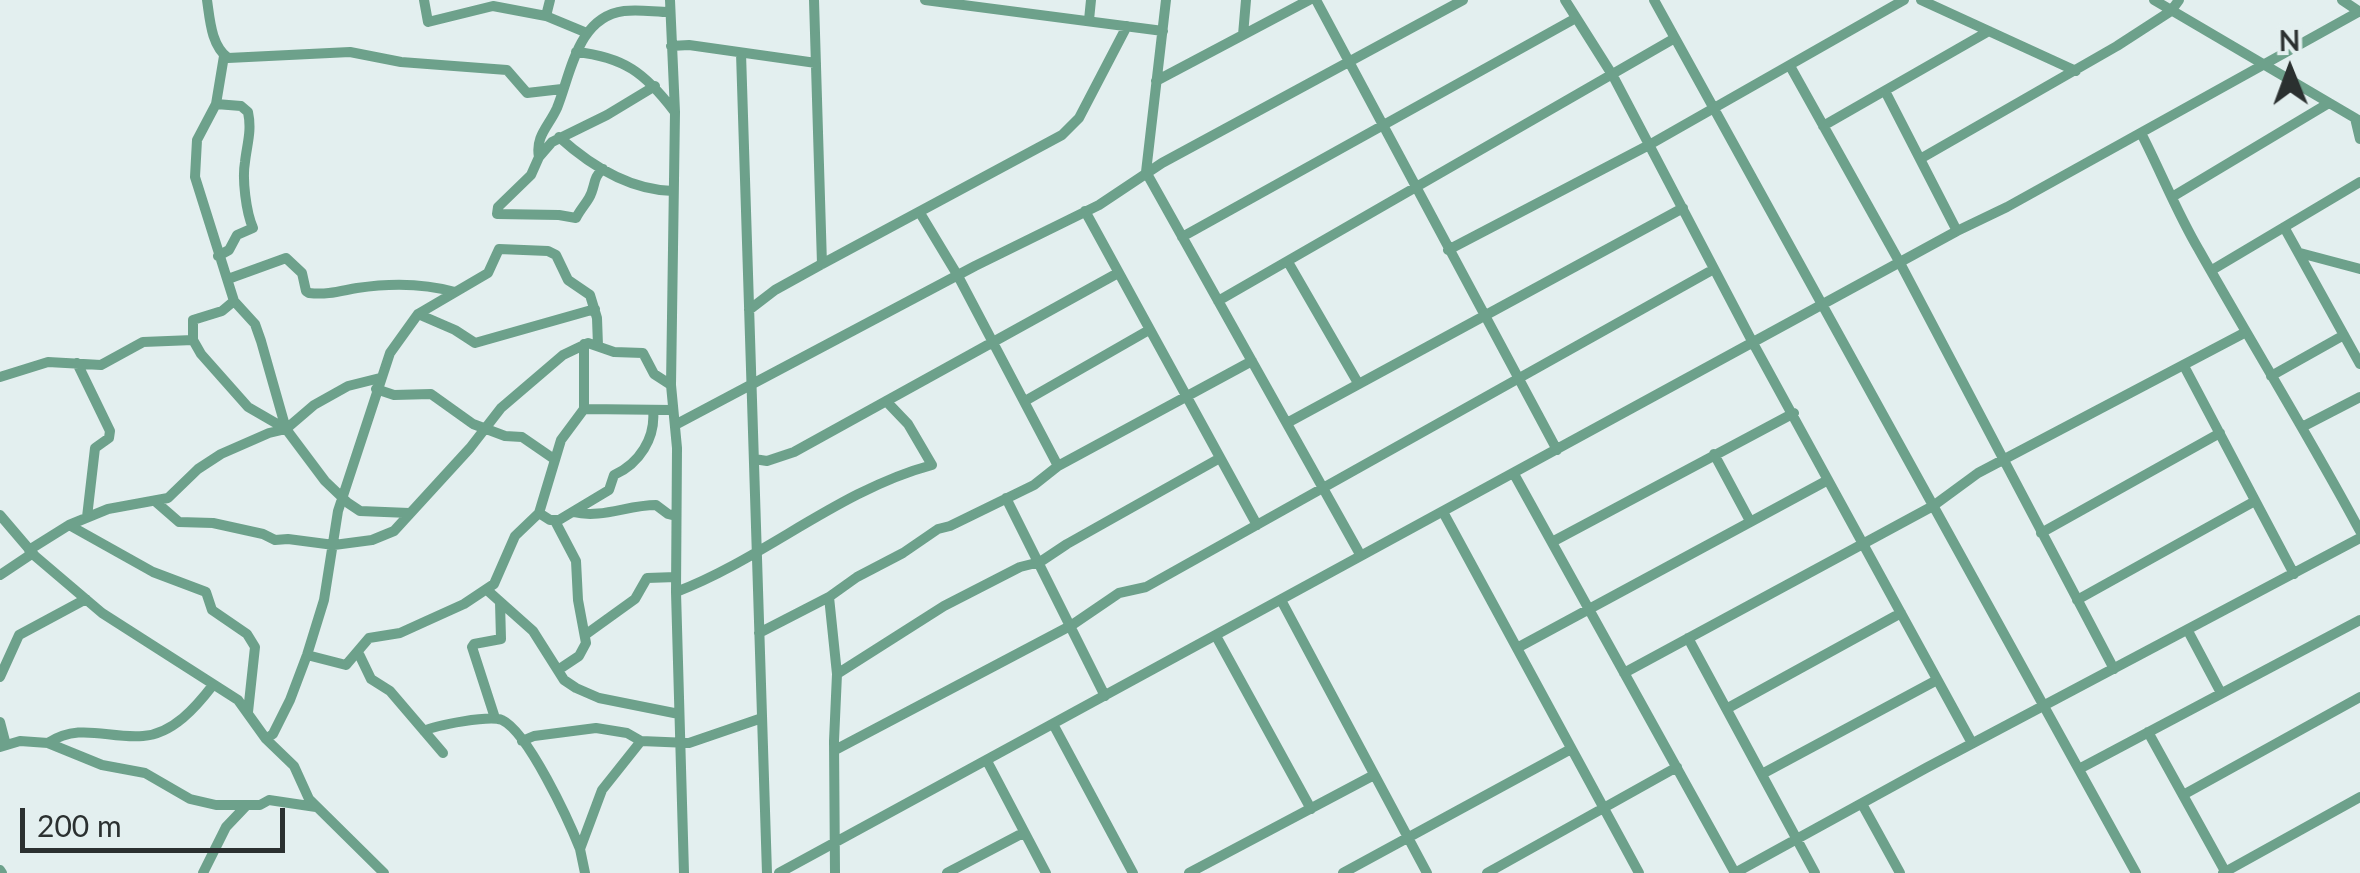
<!DOCTYPE html>
<style>
body{margin:0}
#map{position:relative;width:2360px;height:873px;overflow:hidden;background:#e3efef;font-family:Lato,sans-serif}
canvas{display:block}
.north{position:absolute;left:2240px;top:20px;width:100px;height:100px;-webkit-text-stroke:8px #e3efef;paint-order:stroke;rotate:359deg;font-size:28px;font-weight:700;line-height:40px;text-align:center;color:#2b3030}
.north::after{content:'';display:block;margin:auto;width:35px;height:45px;background:#2b3030;clip-path:polygon(50% 0,100% 100%,50% 72%,0 100%)}
.scale{position:absolute;left:20px;top:808px;width:265px;height:45px;box-sizing:border-box;border:5px solid #2b3030;border-top:0;padding-left:12px;font-size:30px;line-height:35px;white-space:nowrap;color:#2b3030;-webkit-text-stroke:8px #e3efef;paint-order:stroke}
</style>
<div id="map">
<canvas width="2360" height="873"></canvas>
<div class="north">N</div>
<div class="scale">200 m</div>
</div>
<script>
const c = document.querySelector('canvas').getContext('2d');
c.lineJoin = 'round';
function strokePath(path, color, width, dash) { c.strokeStyle = color; c.lineWidth = width; c.lineCap = dash ? 'butt' : 'round'; c.setLineDash(dash || []); c.stroke(path); }
const street = new Path2D(`
 M207,0C210,20 211,45 228,58L350,52L401,62L507,70L527,93L562,89
 M424,0L428,22L493,6L546,16L587,33
 M670,0L675,112L671,385L677,448L676,592L684,873
 M814,0L822,264
 M925,0L1163,31
 M1166,0L1146,172L1361,556
 M1316,0L1557,450
 M1565,0L1613,76L1753,343L1972,743
 M1654,0L2136,873
 M1921,0L2076,71
 M2154,0L2360,121
 M2342,0L2360,12
 M546,16L550,0
 M1089,20L1091,0
 M1243,35L1246,0
 M671,46L689,45L816,63
 M576,52C624,57 645,73 674,111
 M741,53L767,873
 M224,56L216,104L197,140L195,177L234,301L255,324L261,341L286,429
 M1790,66L1900,263L2114,669
 M1156,81L1309,0
 M1885,91L1957,231
 M216,104L241,106L248,112C252,131 247,144 245,162C242,179 246,212 253,228L237,235L229,250L218,256
 M2355,118L2360,139
 M1823,126L1989,31
 M2141,133C2161,172 2177,213 2199,250C2252,344 2309,436 2360,531
 M559,137C591,166 630,190 673,191
 M539,157C535,136 549,126 557,108C571,74 577,17 624,11C639,9 655,12 670,12
 M1920,159L2117,46L2171,11L2179,0
 M603,169C592,178 596,186 589,198C585,205 580,210 576,218L559,215L497,214L498,207L531,175L539,157L552,142L607,115L655,86
 M2172,197L2329,103
 M1085,211L1257,525
 M920,213L958,276L1058,466
 M2284,227L2360,364
 M1182,237L1576,18
 M1448,250L1649,145L1904,0
 M2300,253L2360,269
 M1288,262L1358,383
 M2212,270L2360,182
 M228,279L286,258L302,273L306,291L309,293C328,295 340,291 357,288C390,283 423,283 455,292
 M234,301L222,311L193,320V340L201,354L248,407L286,429L325,481L348,503L360,511L409,513
 M1218,301L1675,38
 M749,310L775,290L822,264L1062,135L1079,118L1127,26
 M418,314L455,330L475,343L595,309
 M584,344V409L673,410
 M77,363L110,431L109,438L95,448L87,517
 M2184,366L2294,574
 M2271,376L2344,335
 M0,377L48,362L101,365L143,342L193,340
 M376,389L394,395L431,394L473,424L505,436L522,437L554,459
 M1025,401L1149,330
 M1287,423L1683,208
 M675,425L975,266L1099,205L1162,163L1463,0
 M2304,426L2360,397
 M1714,454L1750,521
 M754,459L767,461L794,452L1118,273
 M1514,474L1735,873
 M1006,498L1105,696
 M156,502L179,522L213,523L263,534L275,540L288,539L334,545L372,540L394,531L470,448L501,408L563,355L588,343L614,352L643,353L654,374L671,385
 M573,512C602,519 627,505 656,505L668,514L676,516
 M1443,512L1639,873
 M539,513L550,520H559L609,490L614,475C639,464 656,438 653,410
 M0,515L35,556L102,613L238,700L266,739L294,766L309,799L384,873
 M555,521L576,561L578,600L586,643L579,656L558,670
 M69,525L153,572L206,592L212,610L247,634L255,647L248,712
 M2041,533L2220,433
 M1552,542L1794,413
 M29,550L69,525L108,509L168,498L198,469L221,454L269,433L286,429L314,405L348,386L380,378
 M0,575L33,553
 M487,590L533,631L564,680L576,688L599,698L679,714
 M676,592C765,558 839,490 932,465L908,424L886,401
 M829,597L837,674L834,741L835,873
 M1281,600L1427,873
 M2077,600L2255,501
 M2188,631L2221,693
 M759,633L829,597L857,577L903,553L938,529L950,526L1034,485L1058,466L1252,361
 M585,635L635,599L647,578L676,577
 M1216,636L1311,809
 M1688,638L1815,873
 M1517,648L1828,480
 M358,652L371,679L390,691L443,753
 M307,655L346,665L369,638L400,633L422,623L464,604L494,584L515,536L539,513L561,440L584,409
 M1624,673L1933,506L1978,473L2246,332
 M837,674L944,606L1020,567L1040,562L1067,544L1220,458
 M0,677L19,635L86,599
 M1728,708L1901,613
 M495,718L472,647L474,644L501,639L500,602
 M0,722L6,745
 M1053,724L1133,873
 M424,731C436,725 490,715 502,720C528,732 569,821 580,849
 M2148,732L2226,873
 M266,739L273,734L290,700L307,655L324,600L338,511L390,353L418,314L488,273L499,249L548,251L556,255L568,280L590,295L597,318L598,346
 M522,741L534,736L596,728L627,733L641,741L689,743L762,718
 M48,743C80,722 108,739 143,736C173,734 196,707 213,685
 M0,747L20,741L48,743L102,765L145,773L190,799L216,805H260L269,800L316,807
 M835,750L1072,625L1119,593L1146,587L1714,269
 M987,761L1046,873
 M2079,769L2360,620
 M1762,774L1937,680
 M2183,795L2360,697
 M1862,804L1900,873
 M0,870L2,873
 M203,873L226,827L246,806
 M585,873L580,849L602,790L641,741
 M779,873L1957,231L2007,207L2360,11
 M947,873L1023,833
 M1189,873L1374,775
 M1343,873L1571,749
 M1487,873L1677,767
 M1735,873L1926,768L2360,538
 M2223,873L2360,797`);
strokePath(street, '#6da18b', 10);
</script>
